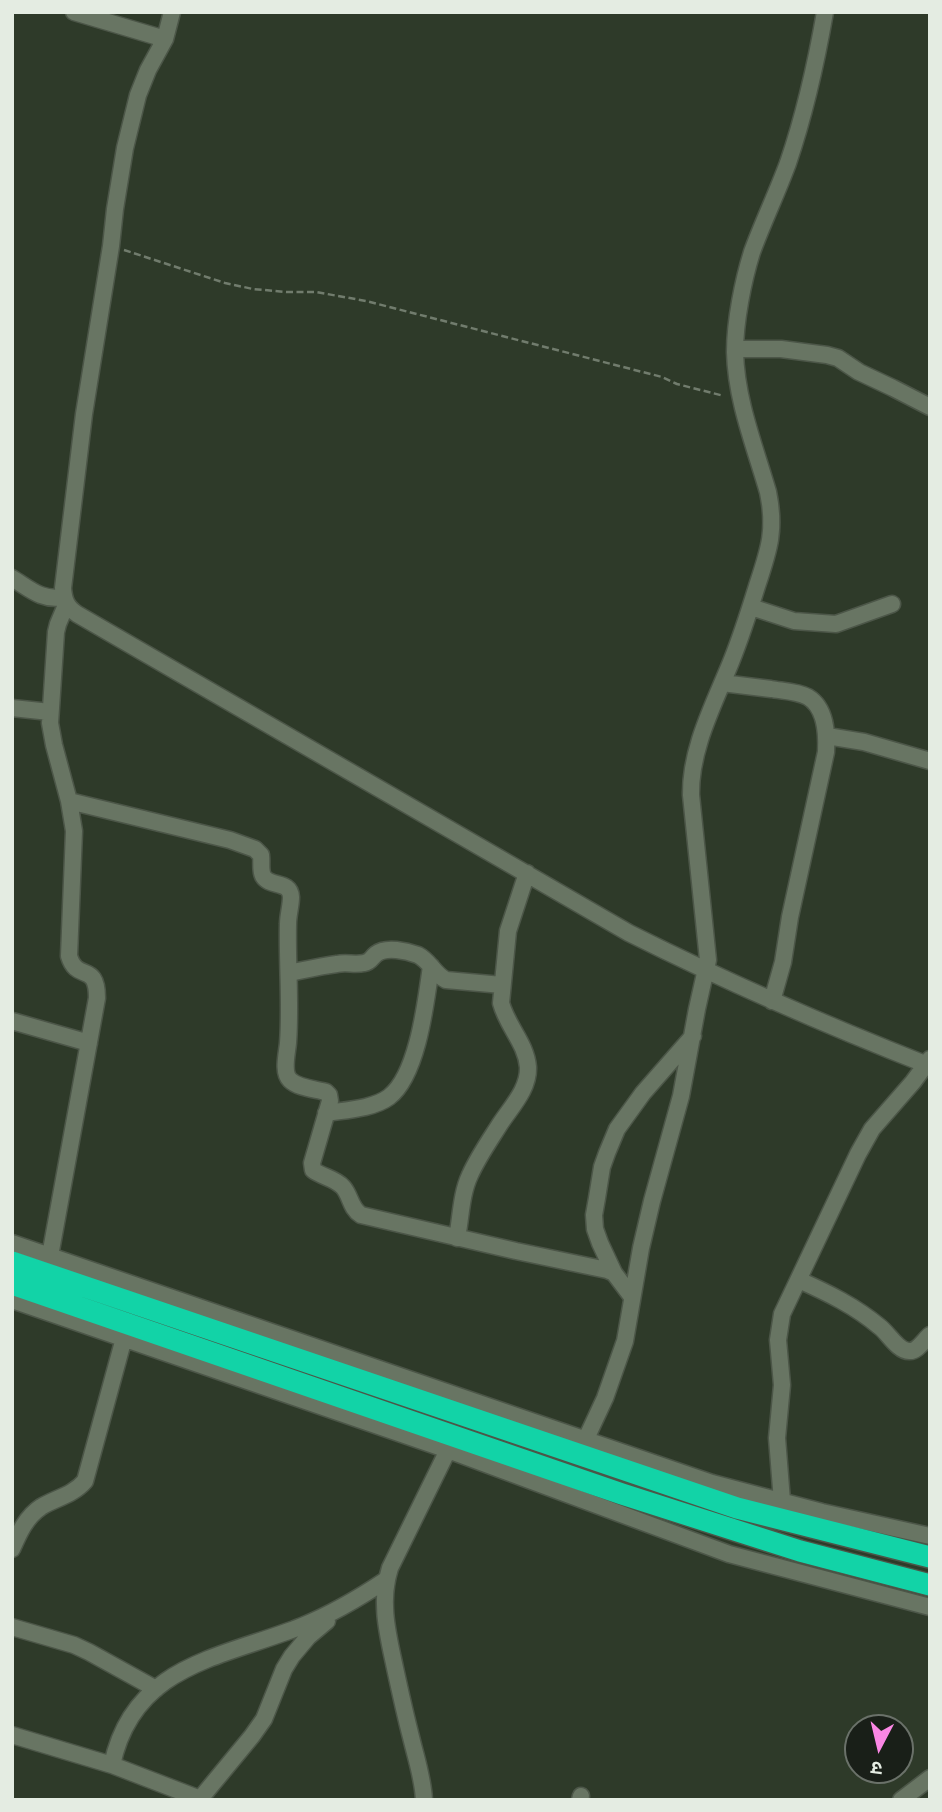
<!DOCTYPE html>
<meta charset="utf-8">
<style>
body{margin:0}
#map{position:relative;width:942px;height:1812px;overflow:hidden;background:#2e3a29;font-family:Bitter,"Noto Sans Devanagari",serif}
canvas{display:block}
.frame{position:absolute;inset:0;border:14px solid #e4ece2;pointer-events:none}
.north{position:absolute;left:844px;top:1714px;width:70px;height:70px;box-sizing:border-box;background:#191f18;border:2px solid #6a7169;border-radius:50%;rotate:187deg;font-size:19px;font-weight:700;line-height:28px;text-align:center;color:#e4ece2}
.north::after{content:'';display:block;margin:auto;width:24px;height:32px;background:#fb87e5;clip-path:polygon(50% 0,100% 100%,50% 72%,0 100%)}
</style>
<div id="map">
<canvas width="942" height="1812"></canvas>
<div class="frame"></div>
<div class="north">उ</div>
</div>
<script>
const c = document.querySelector('canvas').getContext('2d');
c.lineJoin = 'round';
function strokePath(path, color, width, dash) { c.strokeStyle = color; c.lineWidth = width; c.lineCap = dash ? 'butt' : 'round'; c.setLineDash(dash || []); c.stroke(path); }
const path = new Path2D(`
 M124,250L225,283L253,289L286,292H316L366,301L662,377L677,384L724,396`);
const minor = new Path2D(`
 M74,12L165,39
 M172,12L165,39L148,70L138,95L125,148L115,209L111,246L84,414L63,588C64,601 67,607 77,614L629,933C727,982 828,1026 930,1066
 M735,349H781L827,355L838,358L859,372L893,388L930,407
 M12,578C30,589 42,601 63,597
 M751,607L794,621L836,624L892,604
 M722,683C738,685 754,687 771,689C782,691 797,691 808,697C826,708 827,733 826,752L790,917L783,962L772,1001
 M12,708L50,712
 M827,736L864,742L930,761
 M69,801L230,840L255,849L261,855C262,862 260,870 263,876C270,888 290,880 291,897C291,906 288,915 288,924C287,964 291,1004 288,1043C287,1054 282,1072 290,1080C298,1088 315,1089 326,1092L329,1095L330,1101L312,1163L313,1170C322,1177 335,1178 343,1187C351,1196 350,1208 361,1215L516,1251L607,1270L614,1273L632,1297
 M289,973C304,970 321,966 337,964C346,962 355,965 364,963C371,962 371,958 376,954C386,946 407,951 418,955C430,961 434,974 446,980L502,985
 M12,1021L89,1043
 M326,1113C345,1110 373,1109 389,1097C418,1075 426,1001 431,966
 M457,1238C461,1217 461,1194 470,1175C478,1157 490,1140 500,1124C511,1107 529,1089 528,1067C526,1043 507,1026 501,1003L508,931L527,873
 M12,1243L712,1483L822,1512L930,1536
 M50,1256L97,998C97,961 77,983 69,956L74,831L69,801L54,745L50,723L56,632L58,624L66,605
 M614,1273L600,1243L595,1229L594,1215L597,1198L602,1167L607,1153L617,1129L643,1093L693,1036
 M799,1280C828,1293 855,1306 880,1327C888,1333 898,1351 909,1351C917,1352 924,1340 930,1335
 M12,1300L448,1450L729,1554L930,1607
 M585,1441L605,1398L625,1341L641,1248L652,1201L681,1096L697,1009L708,960L691,795C690,749 714,704 731,662C741,637 749,612 757,586C769,550 776,530 768,492C755,447 736,400 735,352C735,321 743,281 752,252C763,222 777,193 788,163C805,113 816,64 825,12
 M782,1501L777,1438L782,1385L778,1340L782,1314L858,1154L872,1129L913,1082L930,1059
 M12,1549C19,1533 26,1517 41,1507C56,1498 73,1495 85,1481L124,1338
 M12,1627L74,1645L89,1652L156,1689
 M12,1735L112,1765C133,1664 222,1658 302,1626C332,1614 359,1598 386,1580
 M112,1765L203,1800
 M200,1799L252,1736L264,1719L284,1669L292,1656L308,1637L327,1621
 M424,1800C423,1778 416,1758 411,1737C405,1714 400,1691 395,1668C388,1635 379,1602 390,1568L448,1450
 M580,1800L581,1796
 M901,1800L930,1778`);
const highway = new Path2D(`
 M12,1262L737,1508L930,1557
 M12,1284L622,1494L800,1551L930,1585`);
strokePath(minor, '#4c5648', 19);
strokePath(highway, '#4c5648', 24);
strokePath(path, '#717c6d', 2.5, [7, 3.5]);
strokePath(minor, '#687563', 16);
strokePath(highway, '#12d3a7', 21);
</script>
